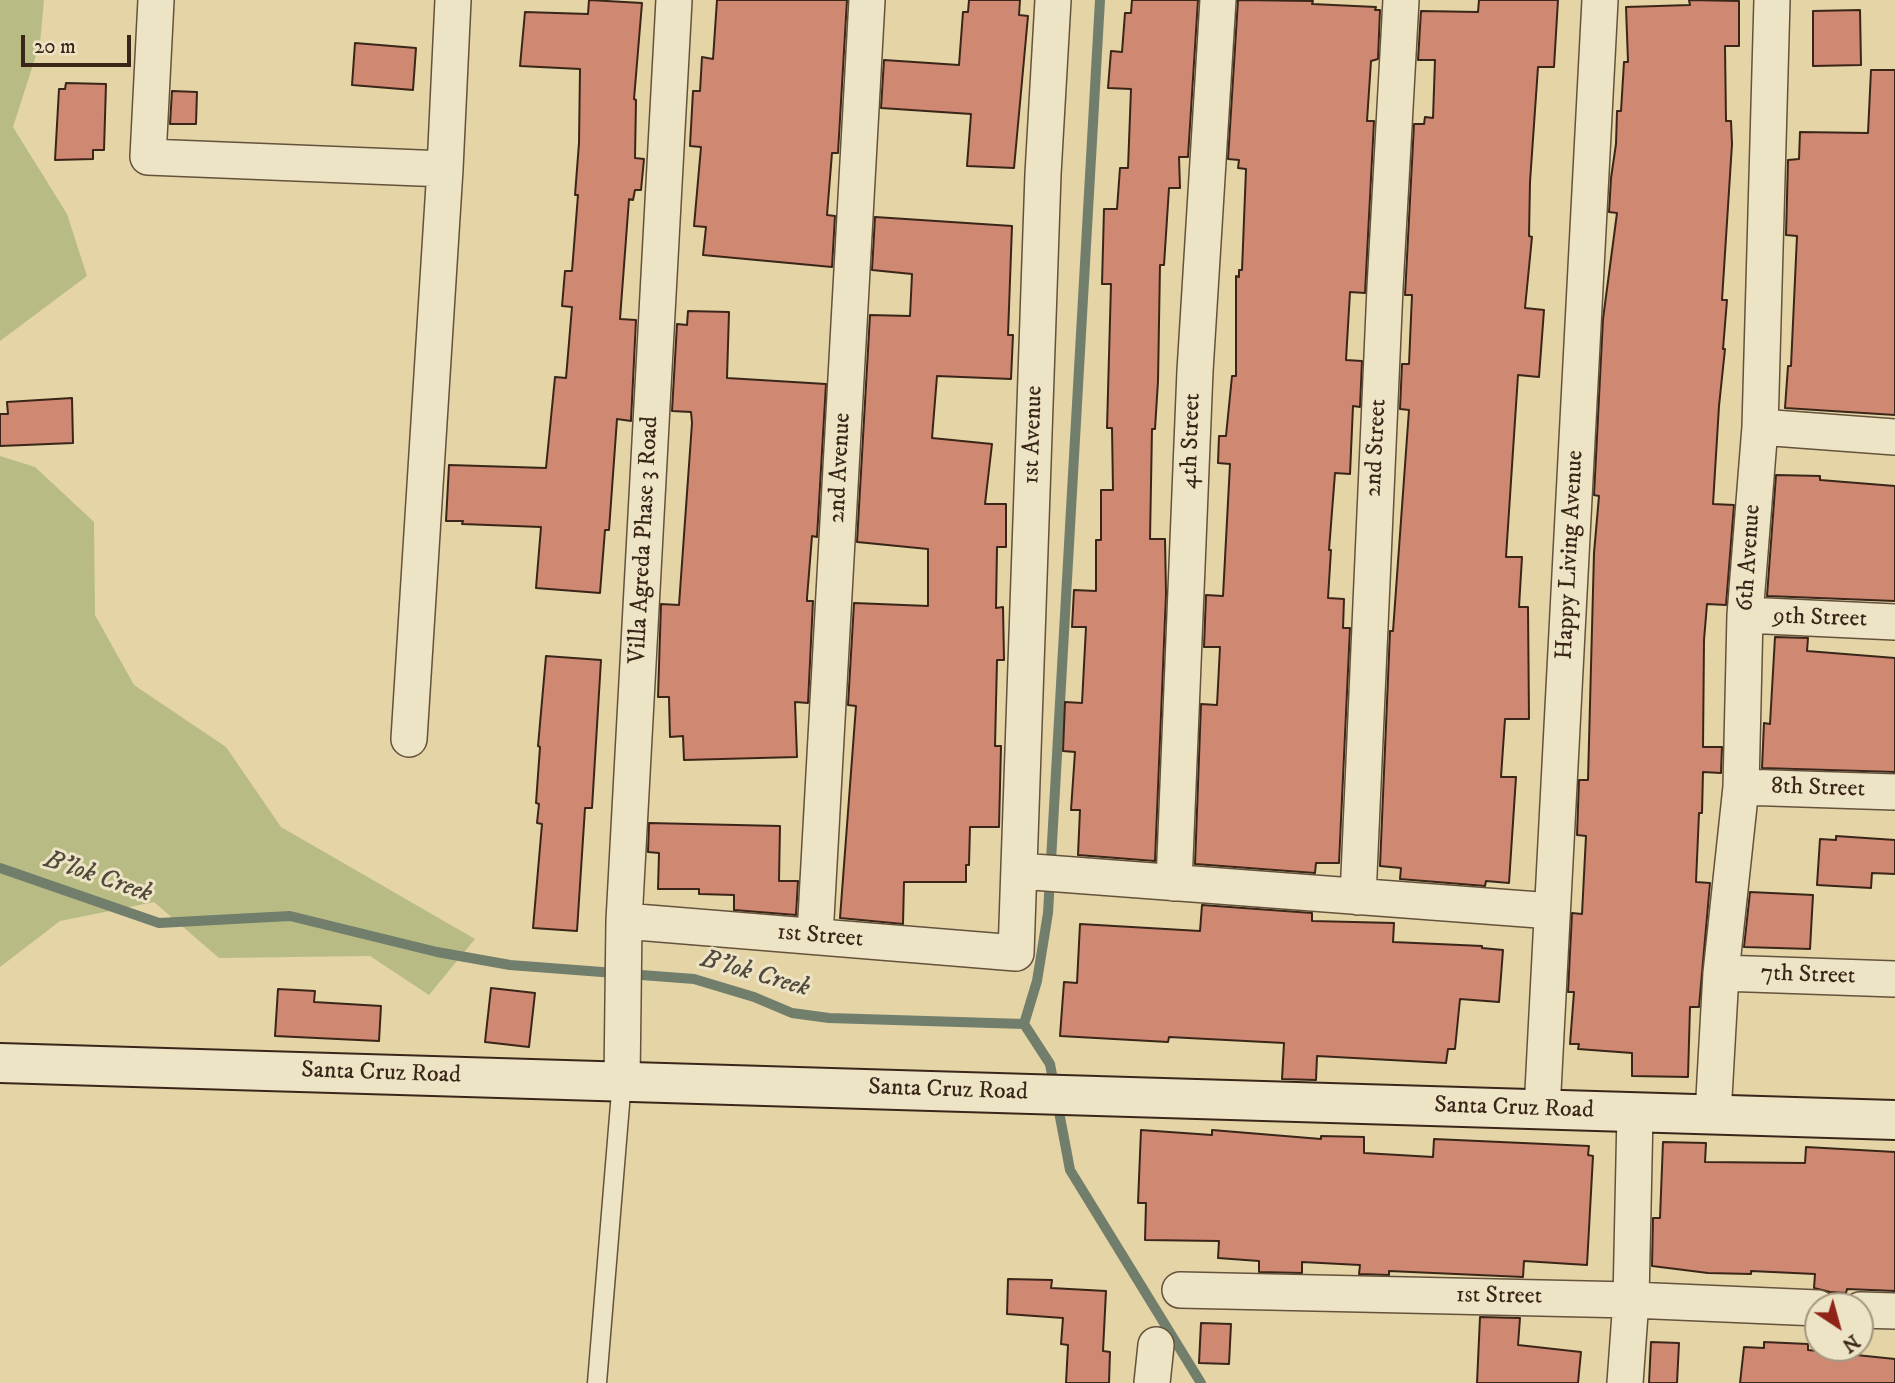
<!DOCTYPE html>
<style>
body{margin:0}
#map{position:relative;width:1895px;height:1383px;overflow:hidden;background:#e4d4a6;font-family:"IM FELL DW Pica",serif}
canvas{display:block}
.north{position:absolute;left:1804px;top:1292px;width:70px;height:70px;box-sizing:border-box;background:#ede3c5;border:2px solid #a59780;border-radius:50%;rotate:144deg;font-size:19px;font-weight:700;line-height:28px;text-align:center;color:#3a2619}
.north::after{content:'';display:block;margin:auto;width:24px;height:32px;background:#8f2418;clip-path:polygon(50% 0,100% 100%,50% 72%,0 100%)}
.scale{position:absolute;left:21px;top:35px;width:110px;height:32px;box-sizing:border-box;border:4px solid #3a2619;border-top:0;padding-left:9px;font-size:21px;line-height:24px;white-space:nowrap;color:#3a2619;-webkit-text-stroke:5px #ede3c5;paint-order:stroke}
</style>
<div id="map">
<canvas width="1895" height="1383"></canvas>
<div class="north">N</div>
<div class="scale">20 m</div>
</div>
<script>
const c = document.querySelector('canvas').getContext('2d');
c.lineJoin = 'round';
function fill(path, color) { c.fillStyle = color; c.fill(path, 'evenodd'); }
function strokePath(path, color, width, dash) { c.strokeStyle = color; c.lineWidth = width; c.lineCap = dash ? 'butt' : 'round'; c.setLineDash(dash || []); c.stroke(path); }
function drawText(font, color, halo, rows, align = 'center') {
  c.font = font + ' "IM FELL DW Pica",serif'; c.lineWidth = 6; c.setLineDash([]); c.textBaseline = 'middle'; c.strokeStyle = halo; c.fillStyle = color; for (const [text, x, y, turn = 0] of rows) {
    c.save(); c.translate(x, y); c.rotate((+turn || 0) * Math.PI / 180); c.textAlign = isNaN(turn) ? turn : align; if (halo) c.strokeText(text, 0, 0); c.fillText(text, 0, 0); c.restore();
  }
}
const green = new Path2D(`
 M0,0H44L40,43L13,127L67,214L87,276L0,341Z
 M0,456L35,467L94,522L95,615L134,685L226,747L281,827L475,939L429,995L370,956L219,958L154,902L60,921L0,967Z`);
const stream = new Path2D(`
 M0,868L159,923L290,916L437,952L510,965L694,979L754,997L792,1013L829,1018L1024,1024
 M1024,1024L1037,981L1048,913L1100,0
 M1024,1024L1050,1064L1070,1170L1201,1383`);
const building = new Path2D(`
 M589,0L642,3L634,99L636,100L635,158L644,159L641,190H635L633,200L629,199L620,319L636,320L631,421L617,419L609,530H605L600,593L536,588L541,527L462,524L463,521H446L449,465L546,468L555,377L566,378L572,307L562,306L565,271H572L578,195H575L579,143L580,69L520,66L525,12L588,14Z
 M717,0H847L838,153H832L827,215L835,216L832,267L703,255L706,227L694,226L701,147L690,146L693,91H700L702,57L713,59Z
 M969,0H1020L1019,15L1028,16L1014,168L967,166L971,114L881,108L884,60L959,65L963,12H968Z
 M1132,0H1198L1188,157H1179L1180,188H1169L1164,265H1160L1158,381L1155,429H1152L1150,539H1165L1166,594L1155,861L1078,855L1080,810H1071L1075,752L1063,751L1065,702L1082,703L1086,627H1072L1074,590L1096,591V540H1101V490H1113L1112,428H1107L1111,284H1102L1104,209H1117L1120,168H1128L1131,89L1108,88L1111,51L1122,52L1125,13H1131Z
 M1238,0L1313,1L1312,4L1376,7L1375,10H1380L1378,59L1371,61L1367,121H1374L1365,293L1350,292L1346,360L1362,361L1360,407L1353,406L1350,474L1335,473L1329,550H1331L1328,598L1344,599L1343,628H1350L1339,863H1316L1315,873L1195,864L1201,704L1217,705L1220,647H1204L1206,595L1223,596L1230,464L1218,463L1219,436H1226L1232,376H1236V276L1239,277V270H1242L1246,169L1238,168L1239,160L1228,159Z
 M1479,0H1558L1554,67H1538L1530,182L1529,236L1532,237L1525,308L1544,310L1539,377L1518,375L1506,557H1522L1519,607H1528L1529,719H1505L1501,777H1516L1509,883L1486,881L1485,886L1400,879L1401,868L1380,866L1390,631H1393L1409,410L1400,409L1402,364H1409L1412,295H1405L1414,124H1424L1425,117L1433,118L1435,60H1418L1421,11L1478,12Z
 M1689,0L1739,1V46H1725L1726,121H1731L1732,144L1722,300H1727L1723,349H1725L1719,406L1713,504L1734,505L1726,605L1707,604L1704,640L1703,747H1722L1721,773L1703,772L1702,813H1699L1696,882L1710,883L1699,1007H1690L1688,1077L1632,1076V1053L1578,1049L1579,1044H1570L1574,992H1568L1572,913L1582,914L1586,836L1577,835L1579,780H1588L1594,553L1599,496L1594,495L1603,319L1617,213L1609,212L1611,178L1616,144L1617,111H1621L1624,62H1628L1626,7L1690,5Z
 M1860,10L1861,65L1813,66V11Z
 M355,43L416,48L413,90L352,85Z
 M1871,70H1895V415L1785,408L1788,366H1791L1797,236L1786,235L1788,160L1799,159L1800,132L1868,133Z
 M66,83L106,84L104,150H93V159L55,160L59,89H65Z
 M172,91L197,92L196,124H170Z
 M875,217L1012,226L1008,335H1013L1011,379L937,376L932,438L992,444L985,504H1006V547H997L996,608L1003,607L1004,660H997L995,746H1001L999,827H970L969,865H966V882H904L903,924L840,918L856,706L848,705L854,603L928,606V549L857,542L870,315L910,316L912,274L872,270Z
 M688,311L729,312L727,378L826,384L817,537L812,536L807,598V601H813L808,703L795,702L797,757L684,760L683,736L670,737L669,697H658L661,604L679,605L692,423L691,412L672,411L677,324L687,325Z
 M72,398L73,443L0,446V414H8L7,402Z
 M1776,475L1820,476V480L1895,486V601L1767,596Z
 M1775,637L1808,638L1807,651L1895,658V772L1762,768L1764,723L1770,724Z
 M546,656L601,660L592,808H585L577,931L533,928L542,824L537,823L539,804L536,803L540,747L538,746Z
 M649,823L780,826L779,881H798L796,915L734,910V895L699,894V889H658L659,853L648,852Z
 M1836,836L1895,840V874L1872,873L1871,888L1817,885L1820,839L1836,840Z
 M1750,892L1813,895L1810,949L1744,947Z
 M1202,905L1312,913V921L1394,923L1393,942L1482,946V948L1503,950L1499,1002L1460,999L1455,1049H1448L1446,1063L1317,1056L1316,1080L1282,1079L1284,1043L1169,1037L1168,1042L1060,1036L1064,982L1077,983L1080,924L1200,931Z
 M491,988L535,993L529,1047L485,1042Z
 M278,989L315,991L314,1002L381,1006L379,1041L275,1036Z
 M1141,1130L1212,1135V1130L1321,1139V1136L1364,1137V1153L1433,1157L1434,1139L1589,1146L1588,1155L1593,1156L1587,1265L1524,1261L1523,1277L1389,1271V1275L1359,1274L1360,1265L1302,1262V1273L1259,1272V1261L1218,1258L1219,1241L1145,1240L1146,1203H1138Z
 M1663,1142L1706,1143L1705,1162L1805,1163L1806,1147L1895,1152V1291L1847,1289L1846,1293L1830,1292L1814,1288L1815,1274L1751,1271V1274L1708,1273L1652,1266L1653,1218H1660Z
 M1008,1279L1052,1280L1051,1288L1106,1291L1103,1351L1110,1352L1109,1383H1066L1068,1345L1061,1344L1063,1318L1007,1314Z
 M1480,1317L1520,1318L1518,1345L1581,1352L1578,1383H1477Z
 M1201,1323L1231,1324L1229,1364L1199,1363Z
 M1651,1342L1679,1343L1677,1383H1649Z
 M1764,1342L1808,1344V1350L1895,1359V1383H1740L1744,1347L1764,1348Z`);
const lane = new Path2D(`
 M597,1383L622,1080`);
const street = new Path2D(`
 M156,0L148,157L445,169
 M1760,427L1895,437
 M1745,615L1895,622
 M409,739L445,169L453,0
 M1741,787L1895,792
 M1020,871L1552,911
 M1174,883L1195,371L1218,0
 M1358,897L1385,288L1401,0
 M624,921L1016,953L1043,174L1053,0
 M815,936L867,0
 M1721,973L1895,979
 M622,1080L624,921L674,0
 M1542,1110L1600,0
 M1713,1115L1721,973L1741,787L1745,615L1760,427L1772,0
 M1180,1290L1631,1300L1818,1308
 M1860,1310L1895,1311
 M1152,1383L1156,1345
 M1625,1383L1631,1300L1635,1113`);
const secondary = new Path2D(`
 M0,1063L1895,1120`);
const streetNames = [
 ["1st Avenue",1034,435,-88],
 ["4th Street",1192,441,-88],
 ["2nd Street",1377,448,-87],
 ["2nd Avenue",841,468,-87],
 ["Villa Agreda Phase 3 Road",645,540,-87],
 ["Happy Living Avenue",1571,555,-87],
 ["6th Avenue",1750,558,-86],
 ["9th Street",1820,619,2],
 ["8th Street",1818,789,2],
 ["1st Street",820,937,5],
 ["7th Street",1808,976,2],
 ["Santa Cruz Road",381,1074,2],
 ["Santa Cruz Road",948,1091,2],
 ["Santa Cruz Road",1514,1109,2],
 ["1st Street",1499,1297,1]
];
const waterNames = [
 ["B'lok Creek",98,878,19],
 ["B'lok Creek",755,975,16]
];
fill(green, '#b8bc84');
strokePath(stream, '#717e6c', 10);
fill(building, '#cf8871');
strokePath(building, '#3a2619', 2);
strokePath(lane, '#64523c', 21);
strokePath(street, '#64523c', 38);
strokePath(secondary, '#3a2619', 42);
strokePath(lane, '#ede3c5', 18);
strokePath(street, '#ede3c5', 35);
strokePath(secondary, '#ede3c5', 38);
drawText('24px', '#3a2619', '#ede3c5', streetNames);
drawText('italic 26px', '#514a3c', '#ede3c5', waterNames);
</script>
